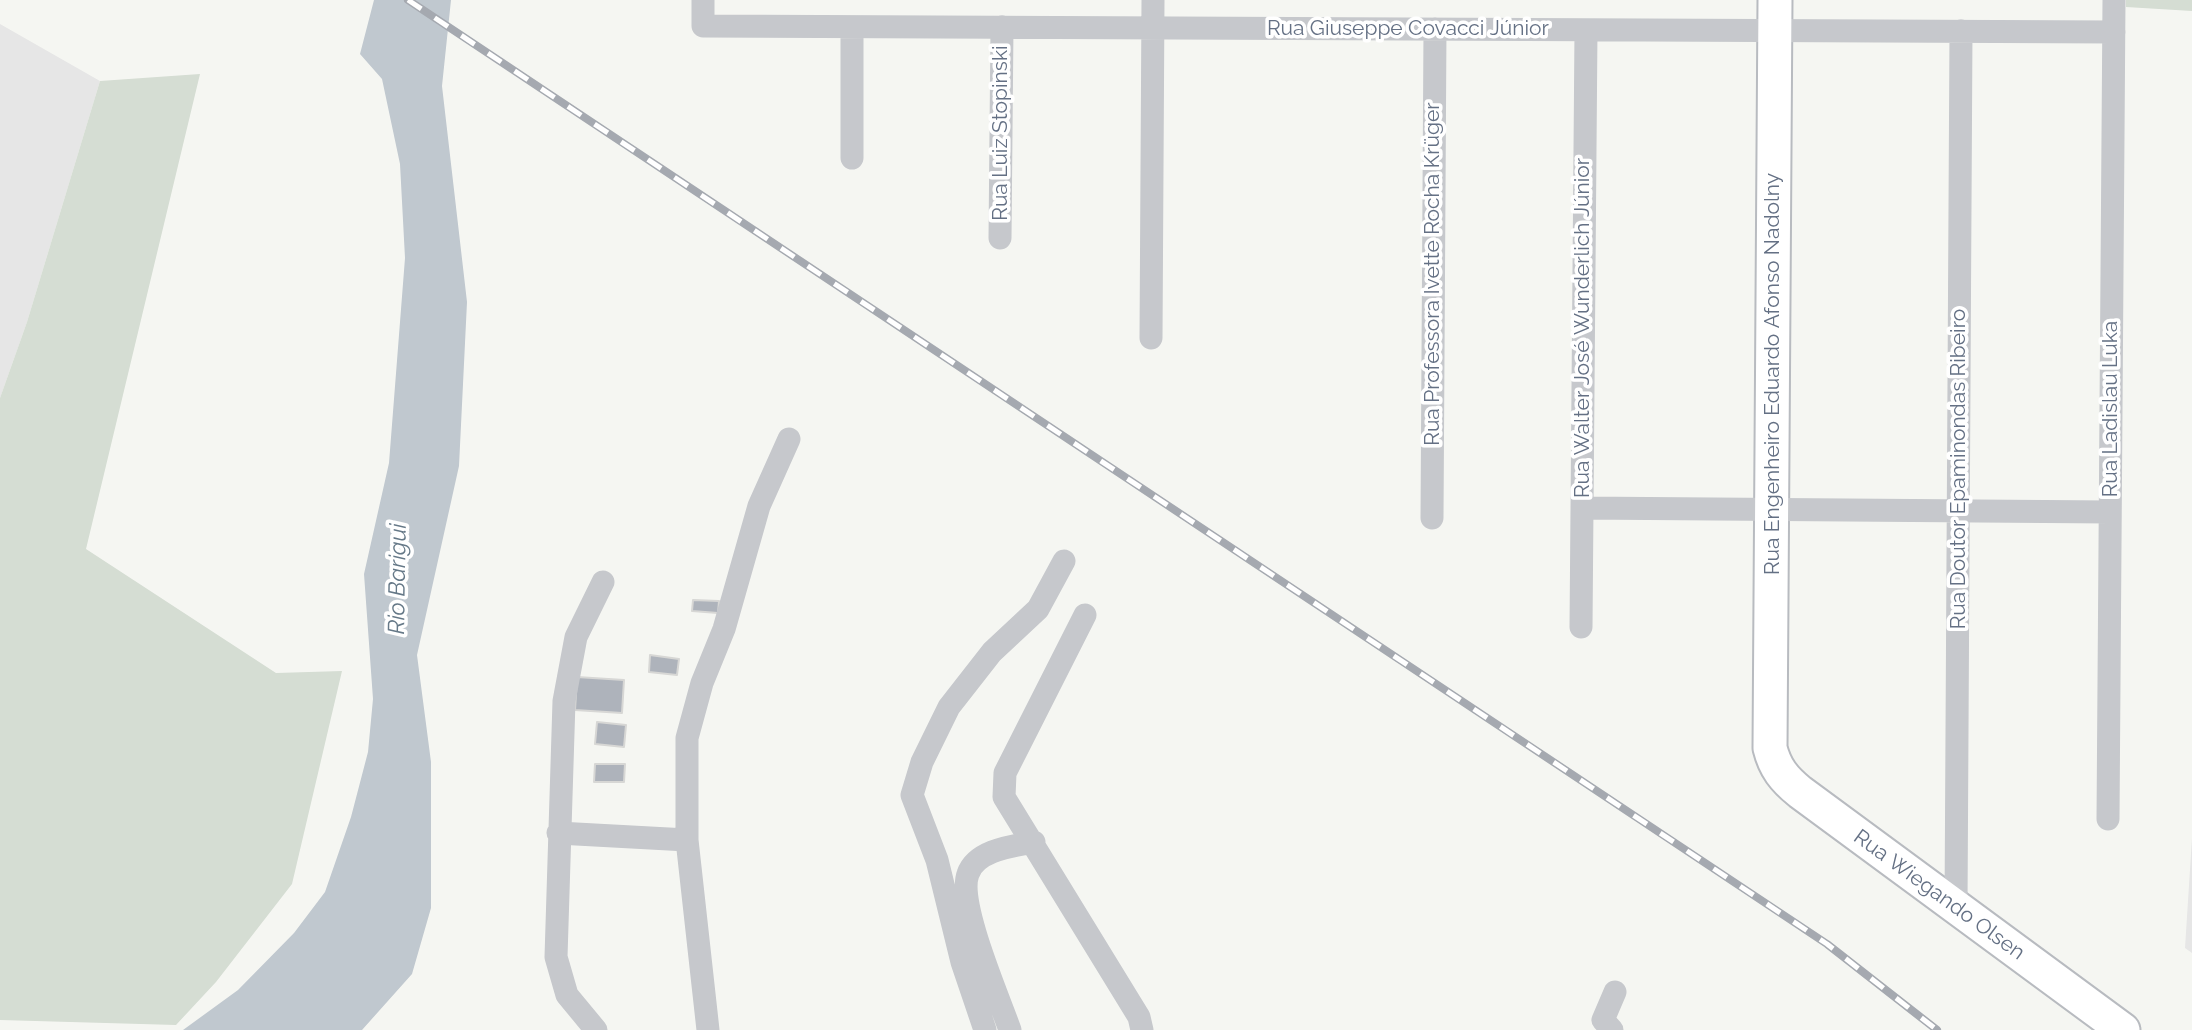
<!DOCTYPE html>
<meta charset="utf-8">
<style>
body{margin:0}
canvas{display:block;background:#f5f6f2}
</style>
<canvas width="2192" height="1030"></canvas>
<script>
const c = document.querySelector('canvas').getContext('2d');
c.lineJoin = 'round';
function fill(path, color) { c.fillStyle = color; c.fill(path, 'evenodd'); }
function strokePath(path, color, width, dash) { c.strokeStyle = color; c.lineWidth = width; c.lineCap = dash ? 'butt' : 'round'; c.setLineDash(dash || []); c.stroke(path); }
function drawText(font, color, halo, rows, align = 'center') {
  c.font = font + ' Raleway,sans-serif'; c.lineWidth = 7; c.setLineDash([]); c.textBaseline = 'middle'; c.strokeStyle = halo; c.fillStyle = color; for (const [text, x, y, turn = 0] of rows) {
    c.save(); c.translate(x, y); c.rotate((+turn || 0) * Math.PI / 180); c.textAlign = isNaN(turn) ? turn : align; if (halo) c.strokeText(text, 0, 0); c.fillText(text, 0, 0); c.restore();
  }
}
const built = new Path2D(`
 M0,24L100,81L27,322L0,398Z
 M2192,838V953L2185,948Z`);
const green = new Path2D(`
 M2126,0H2192V11L2126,7Z
 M200,74L86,549L276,673L342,671L292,884L216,982L176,1025L0,1020V398L27,322L100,81Z`);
const water = new Path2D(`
 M374,0H451L442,86L467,302L459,466L417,655L431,762V908L412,974L362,1030H183L238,990L294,933L325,892L351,817L368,752L373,699L364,574L389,463L405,258L400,164L382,79L360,54Z`);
const building = new Path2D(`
 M693,600L719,601L718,613L692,611Z
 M650,655L679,659L677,675L649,672Z
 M577,677L624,680L622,713L575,710Z
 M597,722L626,725L624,747L595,744Z
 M595,764H625L624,782H594Z`);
const street = new Path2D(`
 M703,0V26L2114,32
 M852,158V27
 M1000,238L1002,27
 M1151,338L1153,0
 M1582,508L2110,512
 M1432,518L1435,29
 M1085,615L1005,773L1004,797L1139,1017L1142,1030
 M1581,627L1586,30
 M2108,819L2114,0
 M558,833L687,840
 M1956,907L1961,31
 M596,1030L567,995L556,957L564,701L576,637L603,582
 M708,1030L687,840V738L702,683L724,629L759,506L789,439
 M985,1030L962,962L937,860L912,795L922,762L949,707L992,652L1038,609L1064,561
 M1010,1030C999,998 957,903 968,874C976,850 1013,846 1034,842
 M1612,1030L1603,1020L1615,992`);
const secondary = new Path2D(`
 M1775,0L1770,748C1775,768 1784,779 1800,792L2123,1030`);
const rail = new Path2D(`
 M408,0L1827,944L1937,1030`);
const streetNames = [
 ["Rua Giuseppe Covacci Júnior",1408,29],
 ["Rua Luiz Stopinski",1001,133,-90],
 ["Rua Professora Ivette Rocha Krüger",1433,274,-90],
 ["Rua Walter José Wunderlich Júnior",1583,328,-90],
 ["Rua Engenheiro Eduardo Afonso Nadolny",1773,374,-90],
 ["Rua Ladislau Luka",2111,409,-90],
 ["Rua Doutor Epaminondas Ribeiro",1959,469,-90],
 ["Rua Wiegando Olsen",1939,895,36]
];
const waterNames = [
 ["Rio Barigui",398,579,-89]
];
fill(built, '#e6e6e6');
fill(green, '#d5ddd3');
fill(water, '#c0c8cf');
fill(building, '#aeb3bb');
strokePath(building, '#d7d7d5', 2);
strokePath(secondary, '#b8bbc0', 37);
strokePath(street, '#c6c8cc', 23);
strokePath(secondary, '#fff', 33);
strokePath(rail, '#a5a9b0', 8);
strokePath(rail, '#fff', 5, [16]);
drawText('21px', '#647084', '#fff', streetNames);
drawText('italic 23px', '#657887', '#fff', waterNames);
</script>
